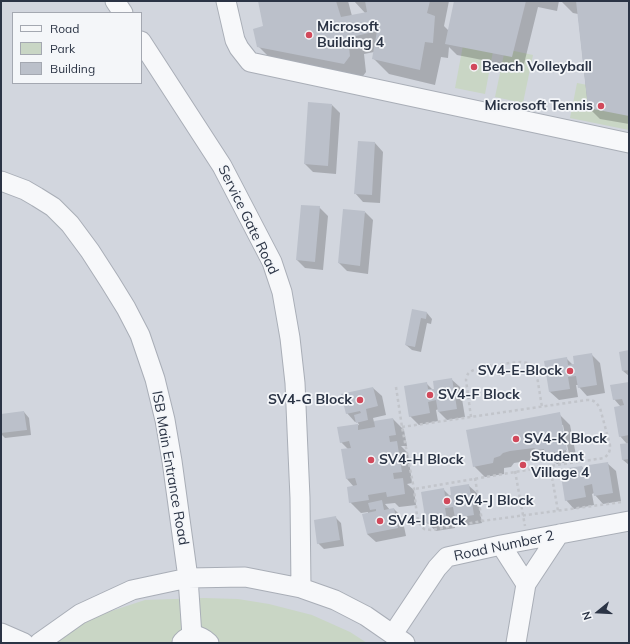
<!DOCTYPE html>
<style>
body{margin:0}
#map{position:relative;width:630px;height:644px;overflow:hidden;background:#e4e7ec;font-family:Mulish,sans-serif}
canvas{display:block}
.frame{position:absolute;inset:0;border:2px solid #2b3445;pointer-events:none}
.legend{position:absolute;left:12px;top:12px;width:130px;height:72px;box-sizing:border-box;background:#f4f6f9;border:1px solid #a4a8b1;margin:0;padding:5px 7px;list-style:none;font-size:12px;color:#2b3445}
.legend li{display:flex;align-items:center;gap:8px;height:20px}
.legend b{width:20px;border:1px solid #a4a8b1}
.north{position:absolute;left:578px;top:592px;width:40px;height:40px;-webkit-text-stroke:3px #f4f6f9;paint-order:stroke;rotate:252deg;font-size:11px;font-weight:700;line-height:16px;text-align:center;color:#2b3445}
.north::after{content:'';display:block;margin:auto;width:14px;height:18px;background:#2b3445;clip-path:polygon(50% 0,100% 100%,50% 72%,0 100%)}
</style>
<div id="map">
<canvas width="630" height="644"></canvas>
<div class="frame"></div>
<ul class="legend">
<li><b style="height:5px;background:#f7f8fa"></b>Road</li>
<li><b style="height:11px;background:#c9d6c5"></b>Park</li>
<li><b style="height:11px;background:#bbc0ca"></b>Building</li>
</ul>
<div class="north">N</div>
</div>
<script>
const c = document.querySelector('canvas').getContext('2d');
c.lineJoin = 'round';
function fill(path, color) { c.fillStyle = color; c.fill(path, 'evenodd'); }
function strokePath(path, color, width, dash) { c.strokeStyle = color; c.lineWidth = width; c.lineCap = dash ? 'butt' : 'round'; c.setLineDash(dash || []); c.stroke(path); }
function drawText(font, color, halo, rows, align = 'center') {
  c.font = font + ' Mulish,sans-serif'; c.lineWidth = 3.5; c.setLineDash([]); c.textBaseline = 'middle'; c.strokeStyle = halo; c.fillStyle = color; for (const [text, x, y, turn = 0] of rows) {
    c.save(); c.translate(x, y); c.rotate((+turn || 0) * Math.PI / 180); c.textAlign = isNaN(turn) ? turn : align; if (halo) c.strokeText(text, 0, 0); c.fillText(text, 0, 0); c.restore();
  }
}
const built = new Path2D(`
 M1,1H629V643H1ZM13,13H141V83H13Z`);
const green = new Path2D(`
 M464,40L494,46L485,94L455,88Z
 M505,49L533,55L523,103L495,97Z
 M577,83L629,93V130L570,118Z
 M204,598L238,599L269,604L312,615L350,632L367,643H54L90,618L145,600Z`);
const shadow = new Path2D(`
 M259,1H348L352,16L366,14L354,1H449L444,26L449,31L455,1H559L557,11L538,7L523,68L457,55L449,47L448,58L441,57L435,85L389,74L373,58L374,52L364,54L366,72L360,80L274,62L258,46L264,27Z
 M562,1H629V124L600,119L588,107L578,14L573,13L562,2Z
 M332,105L340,113L336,174L313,172L305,164Z
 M359,142L375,143L383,152L380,203L363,202L355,193Z
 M319,207L328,216L323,270L305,268L297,260Z
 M365,212L373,220L368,274L347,271L339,263Z
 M413,310L427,313L432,319L431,324L427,323L421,352L412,350L406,345Z
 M629,351V376L623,371Z
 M591,354L600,363L605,393L587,396L579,387L578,385H576L578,397L559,400L550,392L545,362L566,358L573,365Z
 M451,379L460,387L465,417L447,420L439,412V409L436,410L438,421L419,425L410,416L426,383L433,390Z
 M629,383V465L623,460L627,444L620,436L621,407L614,399Z
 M373,388L382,396L386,415L373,418L374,422L393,419L404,430L407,446H401L408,453L412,483L407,484L414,490L416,505L399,507L395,503L385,504L390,510L394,509L402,517L406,536L376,542L367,534L368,512L361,513L350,502L354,487L347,479L348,449L341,442L338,428L359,425L357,421L355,422L347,413Z
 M24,412L29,418L31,435L5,438L1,434V415Z
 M559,414L570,425L577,460L557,464L552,460H549L545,458L514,463L511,467L504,468V474L485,477L474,466ZM561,425H563L569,454L567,455Z
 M607,463L616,471L621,501L603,504L595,495L594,493L592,494L594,505L574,509L566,500L582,467L589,474Z
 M468,485L477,493L482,523L464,526L456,518L455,516H453L455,528L436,531L427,523L443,489L450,496Z
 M336,518L341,523L344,546L324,549L318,543Z`);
const building = new Path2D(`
 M258,1H336L341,17L367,12L365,1H430L427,13L435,16L433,43L425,42L420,70L372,59L377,31L348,38L350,56L344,64L257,47L253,29L263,26Z
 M454,1H526L512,57L445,44Z
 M576,1H629V116L588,108Z
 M308,102L332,104L328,166L304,164Z
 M358,141L375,142L372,195L354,194Z
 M301,205L320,206L315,262L296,260Z
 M343,209L365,211L360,266L338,263Z
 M412,309L427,312L426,319L421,318L415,347L405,345Z
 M629,350V370L622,371L619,352Z
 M592,353L597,385L578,388L576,376L568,377L570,389L549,392L544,361L567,357L568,365L574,364L573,356Z
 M452,378L457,409L438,412L436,400L428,402L430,413L409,417L404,386L427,382L428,389H434L433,381Z
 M629,382V435L619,437L614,407L624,405L622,399L613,400L610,385Z
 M373,387L378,406L366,409L368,420L356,423L354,415L361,413L360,411L346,414L341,394Z
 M24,411L27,430L1,433V414Z
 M560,412L567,450L545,454L544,449L537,450L534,448L510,451L503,453L500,456L494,458L493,463L473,467L466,430Z
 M393,418L396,435L389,436L390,442L397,441L402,472L393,473L394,479L403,478L405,494L387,497L386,492L368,495L369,500L349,503L347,487L357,485L355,478L346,479L341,449L351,448L349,441L340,443L337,427L358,424V430L375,427L374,421Z
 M629,443V459L622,460L620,444Z
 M608,462L613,493L594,496L592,484L584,486L586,497L565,501L560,469L582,466L584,473L590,472L589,465Z
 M469,484L474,515L455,518L453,507L445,508L447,520L426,523L421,492L444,488L445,496L451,495L450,487Z
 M382,500L384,510L394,508L398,528L367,534L362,514L376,511V509L370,510L368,503Z
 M336,516L340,540L317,544L314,520Z`);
const path = new Path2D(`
 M396,387L402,427L414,489L417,516L419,523L424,529L431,530L482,521L622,502
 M471,417L466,380C466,379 467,375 468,374C473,366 510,363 521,362C528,363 532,363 536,370L542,407
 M402,427L587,400C594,400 596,402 600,408L610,445C610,452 609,454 604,458L550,466L414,489
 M550,466L558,511
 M515,471L525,526
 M475,478L482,521`);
const minor = new Path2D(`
 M115,1L123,13
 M226,1L235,40L239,48L250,62L629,143
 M141,41L222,166L272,262L282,292L290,338L295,383L300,498L301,588
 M1,181L25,190L37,197L53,207L70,224L90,251L110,282L126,308L140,335L155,379L165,420L172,461L188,578L192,636
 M501,545L526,584
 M1,633L24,643
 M393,634L437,568L447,557L501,545L629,521
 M182,642C191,632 200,635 209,643
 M39,643L80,614L132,590L188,578L245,577L301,588L335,600L366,616L405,643
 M516,643L526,584L559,534`);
const markers = [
 [309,35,4,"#d1495b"],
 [474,67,4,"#d1495b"],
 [601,106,4,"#d1495b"],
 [570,371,4,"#d1495b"],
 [430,395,4,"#d1495b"],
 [360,400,4,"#d1495b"],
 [516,439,4,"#d1495b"],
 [371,460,4,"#d1495b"],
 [523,465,4,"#d1495b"],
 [447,501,4,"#d1495b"],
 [380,521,4,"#d1495b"]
];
const poiNames = [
 ["Microsoft",317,27],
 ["Building 4",317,43],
 ["Beach Volleyball",482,67],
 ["Microsoft Tennis",593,106,"right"],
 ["SV4-E-Block",562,371,"right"],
 ["SV4-F Block",438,395],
 ["SV4-G Block",352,400,"right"],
 ["SV4-K Block",524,439],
 ["Student",531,457],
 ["Village 4",531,473],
 ["SV4-H Block",379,460],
 ["SV4-J Block",455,501],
 ["SV4-I Block",388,521]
];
const streetNames = [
 ["Service Gate Road",248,220,64],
 ["ISB Main Entrance Road",170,468,80],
 ["Road Number 2",504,546,-12]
];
fill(built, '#d2d6de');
fill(green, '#c9d6c5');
fill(shadow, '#0003');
fill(building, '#bbc0ca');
strokePath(minor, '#a9aeb7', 21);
strokePath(path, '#c2c5cb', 2.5, [3, 3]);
strokePath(minor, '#f7f8fa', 19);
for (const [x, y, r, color] of markers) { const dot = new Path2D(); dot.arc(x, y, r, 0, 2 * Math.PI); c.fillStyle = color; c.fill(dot); strokePath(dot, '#f4f6f9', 1.5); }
drawText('bold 14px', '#2b3445', '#f4f6f9', poiNames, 'left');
drawText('14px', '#2b3445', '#f4f6f9', streetNames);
</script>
